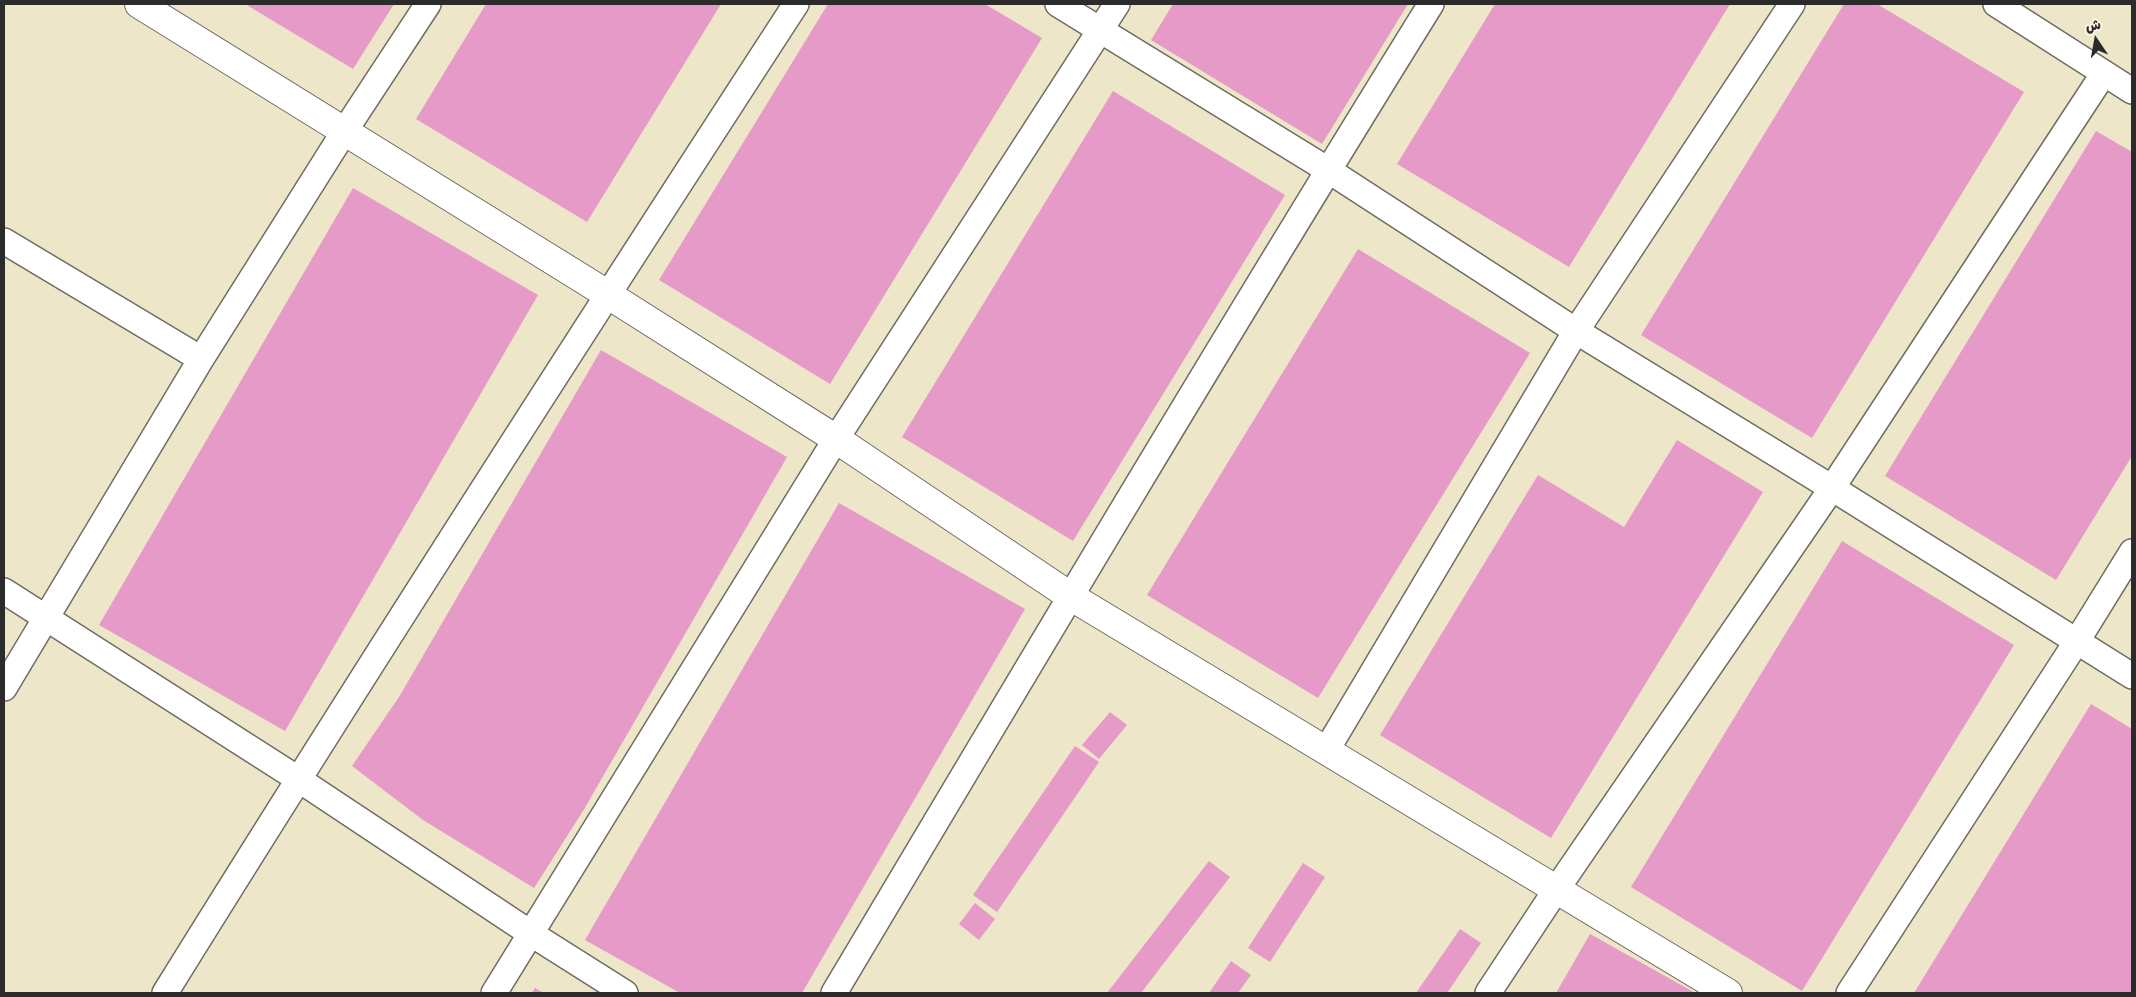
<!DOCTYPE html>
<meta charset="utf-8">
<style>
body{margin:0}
#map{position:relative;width:2136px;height:997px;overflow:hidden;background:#eee6c8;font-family:Delius,"Playpen Sans Arabic",sans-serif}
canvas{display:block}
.frame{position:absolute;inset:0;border:5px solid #2b2b2b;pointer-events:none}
.north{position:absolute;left:2071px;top:15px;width:50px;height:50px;-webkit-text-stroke:4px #fcf5e5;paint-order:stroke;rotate:348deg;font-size:14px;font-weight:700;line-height:20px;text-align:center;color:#2b2b2b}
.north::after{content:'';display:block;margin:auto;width:18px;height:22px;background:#2b2b2b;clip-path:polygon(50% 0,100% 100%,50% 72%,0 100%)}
</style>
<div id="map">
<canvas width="2136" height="997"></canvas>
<div class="frame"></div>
<div class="north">ش</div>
</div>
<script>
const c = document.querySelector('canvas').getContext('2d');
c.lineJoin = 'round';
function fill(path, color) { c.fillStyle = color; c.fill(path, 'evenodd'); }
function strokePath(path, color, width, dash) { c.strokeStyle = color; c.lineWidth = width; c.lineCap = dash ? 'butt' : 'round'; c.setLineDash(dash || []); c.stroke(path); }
const building = new Path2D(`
 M245,4H394L353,69Z
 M486,4H721L587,222L416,119Z
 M828,4H985L1042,38L830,384L659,280Z
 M1173,4H1408L1322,144L1151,40Z
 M1495,4H1730L1569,267L1397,164Z
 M1844,4H1877L2024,92L1812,438L1641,335Z
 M1113,91L1285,195L1073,541L902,437Z
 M2096,131L2132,152V456L2056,580L1885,476Z
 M353,188L538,295L285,731L99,625Z
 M1358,249L1530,353L1318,698L1147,595Z
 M601,350L787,457L583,811L534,888L423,820L352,766L399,697Z
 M1677,440L1763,492L1551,838L1380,735L1538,475L1624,527Z
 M839,503L1025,609L802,993H680L585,940Z
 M1842,541L2014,645L1802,991L1631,887Z
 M2091,704L2132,729V993H1914Z
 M1110,712L1127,725L1099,759L1082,745Z
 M1075,746L1099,762L997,912L973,895Z
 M1209,861L1230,877L1141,993H1107Z
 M1303,863L1325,877L1270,962L1248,948Z
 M975,903L995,919L979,940L959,924Z
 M1460,929L1481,943L1447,993H1416Z
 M1590,934L1683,986L1695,993H1556Z
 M1231,961L1251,975L1238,993H1209Z
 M535,988L544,993H532Z`);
const minor = new Path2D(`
 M1058,4L1328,170L1576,331L1832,488L2132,676
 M1996,4L2132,91
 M4,241L201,359
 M4,591L298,779L530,933L625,993
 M4,688L201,359L344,132L428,4
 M1326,751L1576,331L1792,4
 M165,993C371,661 583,332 796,4
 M494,993L836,439L1117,4
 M834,993C1031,662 1228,331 1431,4
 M1488,993L1556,890L1832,488L2104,73
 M1849,993L2077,641L2132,552`);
const tertiary = new Path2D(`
 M139,4L607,294L836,439L1070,596L1728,993`);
fill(building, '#e59ac7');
strokePath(minor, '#6f6c62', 28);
strokePath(tertiary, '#6f6c62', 30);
strokePath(minor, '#fff', 25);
strokePath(tertiary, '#fff', 28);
</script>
